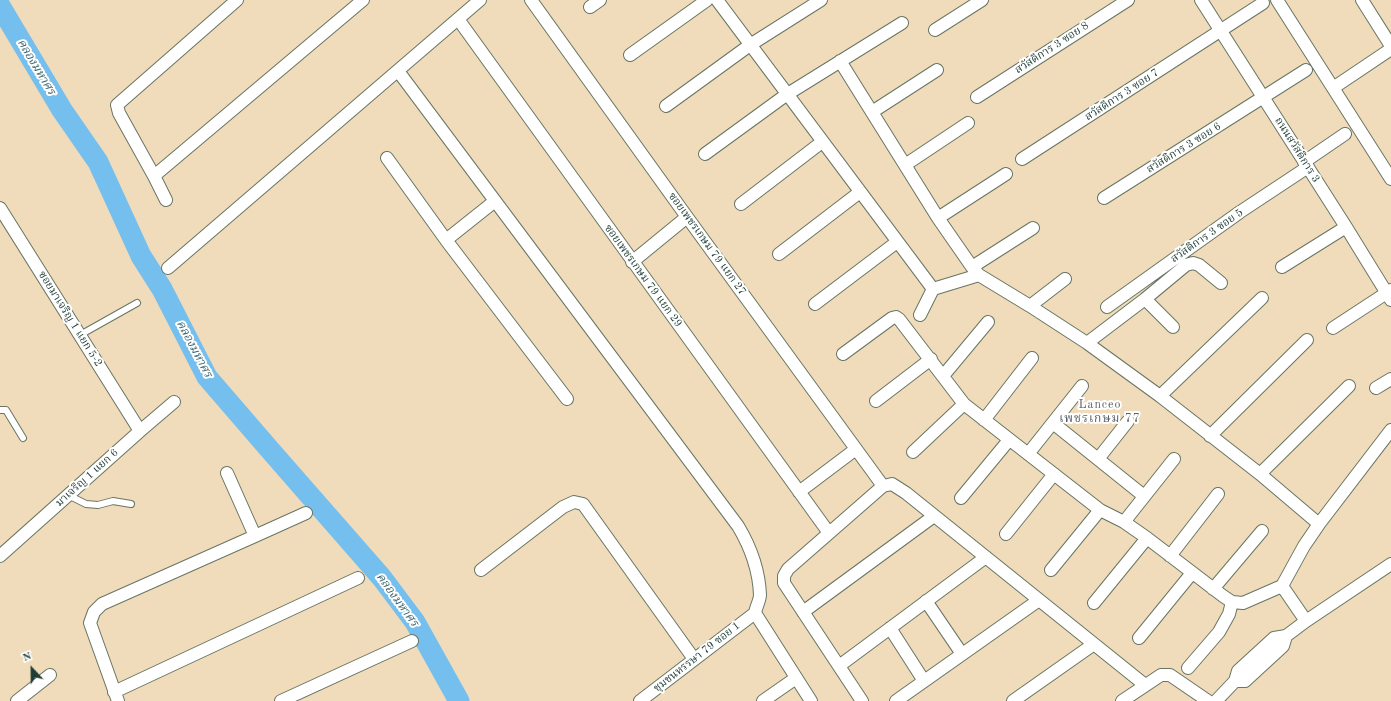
<!DOCTYPE html>
<meta charset="utf-8">
<style>
body{margin:0}
#map{position:relative;width:1391px;height:701px;overflow:hidden;background:#f0dcba;font-family:"Old Standard TT",serif}
canvas{display:block}
.north{position:absolute;left:12px;top:649px;width:40px;height:40px;-webkit-text-stroke:3px #fff;paint-order:stroke;rotate:338deg;font-size:11px;font-weight:700;line-height:16px;text-align:center;color:#1f3d34}
.north::after{content:'';display:block;margin:auto;width:14px;height:18px;background:#1f3d34;clip-path:polygon(50% 0,100% 100%,50% 72%,0 100%)}
</style>
<div id="map">
<canvas width="1391" height="701"></canvas>
<div class="north">N</div>
</div>
<script>
const c = document.querySelector('canvas').getContext('2d');
c.lineJoin = 'round';
function strokePath(path, color, width, dash) { c.strokeStyle = color; c.lineWidth = width; c.lineCap = dash ? 'butt' : 'round'; c.setLineDash(dash || []); c.stroke(path); }
function drawText(font, color, halo, rows, align = 'center') {
  c.font = font + ' "Old Standard TT","Noto Serif Thai",serif'; c.lineWidth = 4; c.setLineDash([]); c.textBaseline = 'middle'; c.strokeStyle = halo; c.fillStyle = color; for (const [text, x, y, turn = 0] of rows) {
    c.save(); c.translate(x, y); c.rotate((+turn || 0) * Math.PI / 180); c.textAlign = isNaN(turn) ? turn : align; if (halo) c.strokeText(text, 0, 0); c.fillText(text, 0, 0); c.restore();
  }
}
const river = new Path2D(`
 M0,6L62,110L98,162L141,256L162,289L207,377L270,450L382,578L415,622L459,701`);
const service = new Path2D(`
 M80,335L137,303
 M0,410H6L23,438
 M68,495L86,504L98,505L113,501L131,504`);
const minor = new Path2D(`
 M531,0L687,217L883,486
 M717,0L933,289
 M1201,0L1346,227L1391,300
 M1277,0L1391,179
 M1362,0L1391,46
 M590,7L600,0
 M458,19L829,533
 M935,30L982,0
 M630,55L707,0
 M840,61L938,218L972,267L979,275
 M398,71L738,526C750,546 759,570 760,595C760,600 756,607 755,613L811,701
 M1333,88L1391,49
 M977,97L1128,0
 M666,106L750,45L821,0
 M872,112L937,70
 M705,154L786,95L902,23
 M387,158L446,240L567,399
 M1022,159L1263,3
 M1304,162L1345,134
 M905,165L968,123
 M154,176L363,0
 M1104,198L1306,70
 M166,200L154,176L119,113L117,105L237,0
 M741,204L822,142
 M0,208L140,431
 M938,218L1006,174
 M446,240L495,201
 M779,254L860,192
 M632,262L687,217
 M972,267L1033,228
 M1282,267L1346,227
 M168,268L480,0
 M1145,299L1173,327
 M815,304L897,242
 M1030,306L1065,279
 M1107,307L1240,212L1308,167
 M920,315L933,289L979,275L1030,306L1087,343L1160,396L1260,474L1319,524L1304,546L1282,586
 M1333,328L1391,290
 M1087,343L1145,299L1186,265L1193,263L1199,265L1221,283
 M843,354L892,318L896,317L899,319L964,404L1100,510L1124,522L1147,538L1223,596L1232,602L1243,603L1282,586L1306,621
 M943,376L988,322
 M1376,388L1391,379
 M1160,396L1262,298
 M876,401L931,359
 M984,420L1032,358
 M1053,423L1144,496
 M1210,436L1307,340
 M913,452L964,404
 M1028,454L1082,386
 M1098,459L1128,421
 M227,473L255,536
 M1260,474L1349,386
 M799,492L856,449
 M961,498L1009,440
 M1124,522L1174,459
 M1319,524L1391,430
 M1006,534L1054,474
 M0,556L140,431L174,402
 M1170,556L1218,494
 M481,570L563,507L574,502L583,504L694,659
 M1051,570L1100,510
 M1213,589L1262,531
 M926,601L962,654
 M1094,603L1147,538
 M803,612L934,516
 M890,628L924,681
 M1139,638L1192,573
 M839,666L986,557
 M1188,668L1219,632L1229,614L1232,602
 M1235,681H1245L1283,646L1286,636
 M114,692L358,578
 M17,701L50,675
 M118,701L90,623L94,612L102,604L255,536L306,513
 M281,701L412,641
 M640,701L755,613
 M763,701L796,678
 M862,701L784,583V576L788,569L883,486L892,484L906,493L1145,685
 M896,701L1039,600
 M1013,701L1094,644
 M1122,701L1161,675H1170L1208,701
 M1216,701L1235,681L1238,671L1274,638L1286,636L1306,621L1391,564`);
const streetNames = [
 ["สวัสดิการ 3 ซอย 8",1052,48,-33],
 ["สวัสดิการ 3 ซอย 7",1122,95,-33],
 ["สวัสดิการ 3 ซอย 6",1184,148,-32],
 ["ถนนสวัสดิการ 3",1297,150,58],
 ["สวัสดิการ 3 ซอย 5",1207,236,-35],
 ["ซอยเพชรเกษม 79 แยก 27",707,244,54],
 ["ซอยเพชรเกษม 79 แยก 29",643,276,54],
 ["ซอยมาเจริญ 1 แยก 5-2",70,319,58],
 ["มาเจริญ 1 แยก 6",87,478,-42],
 ["ชุมชนหรรษา 79 ซอย 1",697,657,-38]
];
const waterNames = [
 ["คลองมหาศร",36,67,59],
 ["คลองมหาศร",194,349,62],
 ["คลองมหาศร",397,600,54]
];
const neighbourhoodNames = [
 ["Lanceo",1100,405],
 ["เพชรเกษม 77",1100,419]
];
strokePath(river, '#75bfee', 21);
strokePath(service, '#687563', 8);
strokePath(minor, '#687563', 14);
strokePath(service, '#fff', 6);
strokePath(minor, '#fff', 12);
drawText('11px', '#1f3d34', '#fff', streetNames);
drawText('italic 12px', '#39646c', '#fff', waterNames);
c.letterSpacing = '1px';
drawText('12px', '#575f66', '#fff', neighbourhoodNames);
c.letterSpacing = '0px';
</script>
